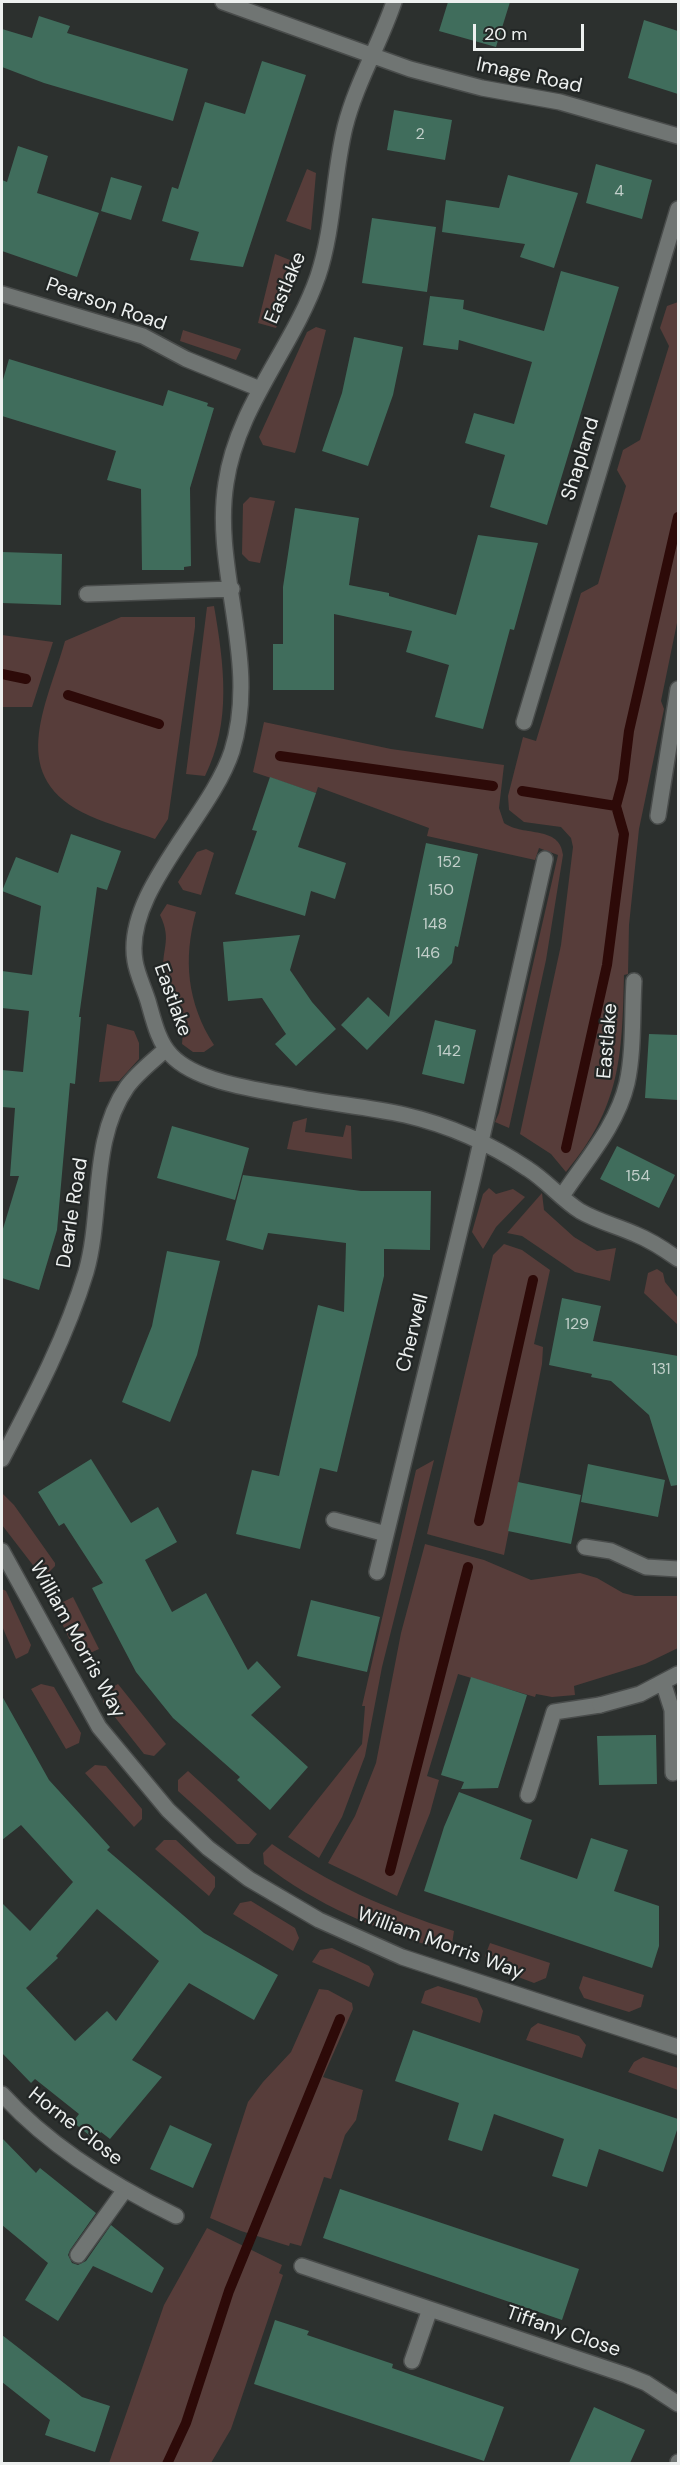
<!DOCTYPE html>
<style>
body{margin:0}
#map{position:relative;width:680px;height:2465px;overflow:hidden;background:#2c302e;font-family:"DM Sans",sans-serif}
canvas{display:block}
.frame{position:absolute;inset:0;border:3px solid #edf0ef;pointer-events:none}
.scale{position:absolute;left:473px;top:24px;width:111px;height:27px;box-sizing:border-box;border:3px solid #edf0ef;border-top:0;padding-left:8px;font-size:18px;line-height:21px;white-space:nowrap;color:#edf0ef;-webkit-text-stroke:4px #222625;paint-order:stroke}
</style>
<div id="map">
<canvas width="680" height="2465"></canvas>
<div class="frame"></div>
<div class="scale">20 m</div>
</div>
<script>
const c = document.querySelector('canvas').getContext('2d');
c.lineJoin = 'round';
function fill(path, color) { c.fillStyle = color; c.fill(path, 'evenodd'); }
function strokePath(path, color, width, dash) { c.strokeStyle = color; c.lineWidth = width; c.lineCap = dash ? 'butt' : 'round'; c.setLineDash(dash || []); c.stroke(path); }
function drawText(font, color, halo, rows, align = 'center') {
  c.font = font + ' "DM Sans",sans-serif'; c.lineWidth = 4.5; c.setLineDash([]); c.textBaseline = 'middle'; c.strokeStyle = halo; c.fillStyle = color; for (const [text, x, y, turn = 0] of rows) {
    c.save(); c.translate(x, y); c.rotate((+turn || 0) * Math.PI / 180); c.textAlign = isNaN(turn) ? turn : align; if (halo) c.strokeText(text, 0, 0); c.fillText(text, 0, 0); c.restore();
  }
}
const green = new Path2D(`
 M307,169L316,173L311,230L286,221Z
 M275,254L295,262L300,272L276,328L258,323Z
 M678,302V618L661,701L664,709L639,829L629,925L628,974L624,975C622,1056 621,1106 566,1172L551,1154L520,1134L561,945L573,847L571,838L561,827L524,822L509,810L508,796L523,737L536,741L581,593L598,584L626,486L617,470L623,450L640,440L669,346L660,328L667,306Z
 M316,327L326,330L297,447L295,453L263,445L259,437L307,332Z
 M183,330L241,349L236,360L180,341Z
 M250,497L275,501L260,563L249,561L242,554L243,504Z
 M214,606C224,664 232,722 205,776L186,774L207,607Z
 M121,617H195V627L168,819L155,839C133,831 110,825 90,816C5,778 46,708 65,641Z
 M2,635L53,642L32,707H2Z
 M264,722L391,749L504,765L499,808L504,823C524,837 560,825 563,855L546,960L509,1128L495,1122L499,1113L558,855L539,848L535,860L427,836L429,828L318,787L316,793L253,772Z
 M206,849L214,853L201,895L183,890L178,882L197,852Z
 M167,904L196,912C183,959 187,1003 214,1045L204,1052H193L182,1044C186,1015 169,1004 164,976C160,949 173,942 160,915Z
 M107,1024L134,1031L139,1043V1059L119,1081L99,1082Z
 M307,1118L305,1132L343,1137L346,1125L351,1126L352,1159L287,1149L293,1122Z
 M489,1188L496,1194L513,1189L525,1197L496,1227L483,1249L472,1232L483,1194Z
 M542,1193L544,1210L574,1237L597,1251L616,1248L610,1281L575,1272L522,1236L507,1233Z
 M504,1244L522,1250L550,1270L534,1344L543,1347L542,1364L504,1555L427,1534L493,1255Z
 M657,1269L663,1273L665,1282L678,1298V1325L644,1293L648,1273Z
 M434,1460L382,1667L365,1756L342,1817L319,1858L288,1837L362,1744L365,1706H362L416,1470Z
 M2,1493L14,1505L55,1563V1566L45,1576L39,1573L2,1525Z
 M425,1544L484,1560L531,1580L580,1573L597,1578L623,1593L635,1596H678V1648L645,1664L574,1686L575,1695L552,1697L536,1694L535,1697L458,1674L427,1776L439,1780L430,1813L397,1896L328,1863L355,1816L376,1763L401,1633Z
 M2,1589L6,1591L31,1645L28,1653L16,1659L2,1626Z
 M73,1597L99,1649L88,1654L75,1651L58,1615L61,1603Z
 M41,1684L54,1687L81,1733L79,1743L66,1749L31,1689Z
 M118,1684L166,1744L154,1756L144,1754L103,1702L106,1691Z
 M95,1765L106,1766L142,1809V1819L134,1827L85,1773Z
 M188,1771L257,1834L249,1844H237L178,1791V1780Z
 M164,1840H176L215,1877V1887L209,1896L155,1849Z
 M272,1844C331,1885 386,1909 454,1931L452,1944L440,1949C377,1930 316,1905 264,1864L263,1853Z
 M251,1901L295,1928L299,1938L293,1951L233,1914L240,1903Z
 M490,1943L550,1963L546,1978L534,1983L492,1967L485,1956Z
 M332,1948L369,1966L374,1974L369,1987L312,1962L320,1950Z
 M583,1976L644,1995L641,2007L629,2012L584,1998L579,1988Z
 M438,1986L477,1998L483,2011L480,2023L421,2003L425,1991Z
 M319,1989L328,1990L352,2003L353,2009L323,2077L363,2090L356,2120L345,2135L331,2179L324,2177L301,2246L290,2243L289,2246L241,2231L210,2218L248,2102L263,2082L291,2052Z
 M538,2023L579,2036L586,2045L582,2058L526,2040L531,2028Z
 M643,2057L678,2068V2090L628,2072L634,2062Z
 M207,2228L282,2265L279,2273L283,2275L231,2429L211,2463H109L164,2305Z`);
const stream = new Path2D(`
 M2,674L26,679
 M68,695L159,724
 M280,756L493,786
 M522,791L616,806
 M566,1148L607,965L624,834L616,806L623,780L629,731L678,517
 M479,1521L533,1280
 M390,1871L468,1567
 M167,2464L186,2423L229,2291L340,2019`);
const building = new Path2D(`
 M448,2H510L496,47L439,31Z
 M39,16L70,26L67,33L188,69L173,121L44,83L2,67V29L32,38Z
 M644,20L678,31V94L628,78Z
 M262,61L306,75L243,267L190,260L199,232L162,221L172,187L178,189L205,102L245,114Z
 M394,110L452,120L445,160L387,150Z
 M18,146L48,156L37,193L99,213L77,277L2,251V180L7,182Z
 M596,164L652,180L642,219L586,203Z
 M508,175L578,193L554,268L520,257L525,244L442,232L446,200L499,208Z
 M111,177L142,186L131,220L101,211Z
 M372,218L436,227L427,292L362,283Z
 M561,271L619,287L547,525L490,507L505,455L465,443L474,413L514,424L532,362L459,340L458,350L423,345L430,296L464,300L463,309L544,331Z
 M354,337L403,347L393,395L368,466L322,451L342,393Z
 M9,359L163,406L168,390L208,403L207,406L214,408L190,488L191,566L184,567V570H142L141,489L107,480L116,451L2,416V383Z
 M295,508L359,518L349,585L389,593V596L456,615L478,535L538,543L514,630L510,629L483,729L435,717L449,665L406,652L412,631L334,614V690H273V644H283V587Z
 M2,552L62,554L61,605L2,603Z
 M270,777L316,793L298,847L346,863L335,899L311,891L305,916L235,894L257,831L252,830Z
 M71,834L121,851L107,890L97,887L79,1017H81L75,1084L70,1083L57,1230L39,1290L2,1278V1232L19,1176H10L15,1108L2,1107V1070L23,1072L29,1011L2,1008V971L32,975L41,906L2,891L16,857L58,873Z
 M426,843L478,854L458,947L455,946L452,963L367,1050L341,1025L368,997L389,1017Z
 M300,935L290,970L312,1002L336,1029L296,1066L275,1044L286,1034L262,998L228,1001L223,942Z
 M435,1020L476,1030L464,1084L422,1074Z
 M649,1034L678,1035V1100L645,1098Z
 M172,1126L249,1148L235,1200L157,1178Z
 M617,1146L675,1175L659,1208L600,1179Z
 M243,1175L361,1191H431L430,1250L384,1249V1276L337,1472L320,1468L300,1549L236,1534L252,1470L279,1476L318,1305L344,1312L346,1243L268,1233L263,1250L226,1240Z
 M167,1251L220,1261L197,1355L170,1422L122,1402L152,1326Z
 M562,1298L601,1306L593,1341L678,1356V1485L671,1486L649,1415L611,1381L591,1377L592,1374L549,1365Z
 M91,1459L131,1523L158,1507L177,1542L145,1560L172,1612L206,1593L248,1670L257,1661L281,1687L251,1715L308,1767L270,1810L237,1780L240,1777L173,1718L136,1672L92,1588L103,1583L64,1523L59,1526L38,1492Z
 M588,1464L665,1480L658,1517L581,1502Z
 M518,1482L581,1495L571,1544L508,1531Z
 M311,1600L380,1617L367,1672L297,1656Z
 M471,1677L527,1695L498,1788L461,1789L464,1782L441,1775Z
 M2,1696L49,1780L110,1847L107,1850L204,1933L278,1975L254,2020L189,1983L132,2060L162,2077L110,2139L101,2132L95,2140L73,2122L79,2114L35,2079L31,2083L2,2053V1903L30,1931L73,1882L21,1825L2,1840ZM97,1909L159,1961L116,2021L107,2011L75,2041L26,1988L58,1958L56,1956Z
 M656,1735L657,1784L599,1785L597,1736Z
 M459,1792L532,1820L520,1859L577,1879L591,1838L628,1850L614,1891L659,1906V1946L652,1968L424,1891L444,1827Z
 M413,2030L678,2119V2127L663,2172L599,2149L587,2187L552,2176L564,2139L494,2114L482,2151L448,2140L459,2103L395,2081Z
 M170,2125L212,2144L193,2188L150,2169Z
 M2,2138L36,2173L40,2168L96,2213L70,2250L68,2255L72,2263L78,2265L86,2261L111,2225L164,2268L152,2293L93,2266L58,2321L25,2300L48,2263L2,2225Z
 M340,2189L579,2269L562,2320L323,2238Z
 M275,2320L309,2331L307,2335L393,2364L392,2368L504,2407L484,2461L254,2384Z
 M2,2335L82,2397L110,2406L95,2452L45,2435L50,2420L2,2382Z
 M594,2407L645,2430L630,2463H569Z`);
const lane = new Path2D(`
 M528,1795L554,1712L600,1705`);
const street = new Path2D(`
 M223,2L410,69L482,88L560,102L678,136
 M394,2C380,44 356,83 345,127C333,176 334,228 318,276C293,348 237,406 226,483C212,570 260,661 232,751C211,816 123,893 135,961C137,974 144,988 148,1001C153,1018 158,1042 171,1055C197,1083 260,1090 297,1097C333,1104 369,1107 405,1115C448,1125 491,1144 528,1169C547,1181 561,1199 580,1211C597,1221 617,1226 635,1234C650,1240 664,1249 678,1259
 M2,294L143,336L186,359L260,389
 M87,594L232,589
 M524,722L678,209
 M658,816L678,689
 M562,1196C585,1161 617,1126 627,1083C634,1051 632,1014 634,981
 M2,1459C34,1398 66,1338 86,1272C103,1213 90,1140 127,1087C137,1073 153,1061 166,1049
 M334,1520L386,1534
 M585,1547L611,1551L646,1567L678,1569
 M377,1572L473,1177L545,859
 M663,1682L672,1710L673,1773
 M600,1705L640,1694L678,1674
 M2,2094C50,2147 112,2185 176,2216
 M78,2255L124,2191
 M302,2266L626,2375L646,2383L678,2404
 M412,2361L430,2309
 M678,2464V2462`);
const secondary = new Path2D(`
 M2,1551L99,1727L168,1810L208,1848L249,1879L319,1920L402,1957L678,2047`);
const numberNames = [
 ["2",420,135],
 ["4",619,192],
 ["152",449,863],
 ["150",441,891],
 ["148",435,925],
 ["146",428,954],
 ["142",449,1052],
 ["154",638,1177],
 ["129",577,1325],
 ["131",661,1370]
];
const streetNames = [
 ["Image Road",529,76,12],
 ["Eastlake",286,288,-67],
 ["Pearson Road",106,305,19],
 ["Shapland",581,459,-73],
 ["Eastlake",172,1000,70],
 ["Eastlake",608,1041,-85],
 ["Dearle Road",73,1213,-81],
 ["Cherwell",413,1333,-76],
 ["William Morris Way",77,1640,61],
 ["William Morris Way",440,1944,20],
 ["Horne Close",75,2127,38],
 ["Tiffany Close",563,2332,19]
];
fill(green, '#573d3a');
strokePath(stream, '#2d0a08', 10);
fill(building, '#406d5c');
strokePath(lane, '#494c4b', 18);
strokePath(street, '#494c4b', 18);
strokePath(secondary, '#494c4b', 18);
strokePath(lane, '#707573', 15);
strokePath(street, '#707573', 15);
strokePath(secondary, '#707573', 15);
drawText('16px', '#c2cfca', null, numberNames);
drawText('20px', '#edf0ef', '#222625', streetNames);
</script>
